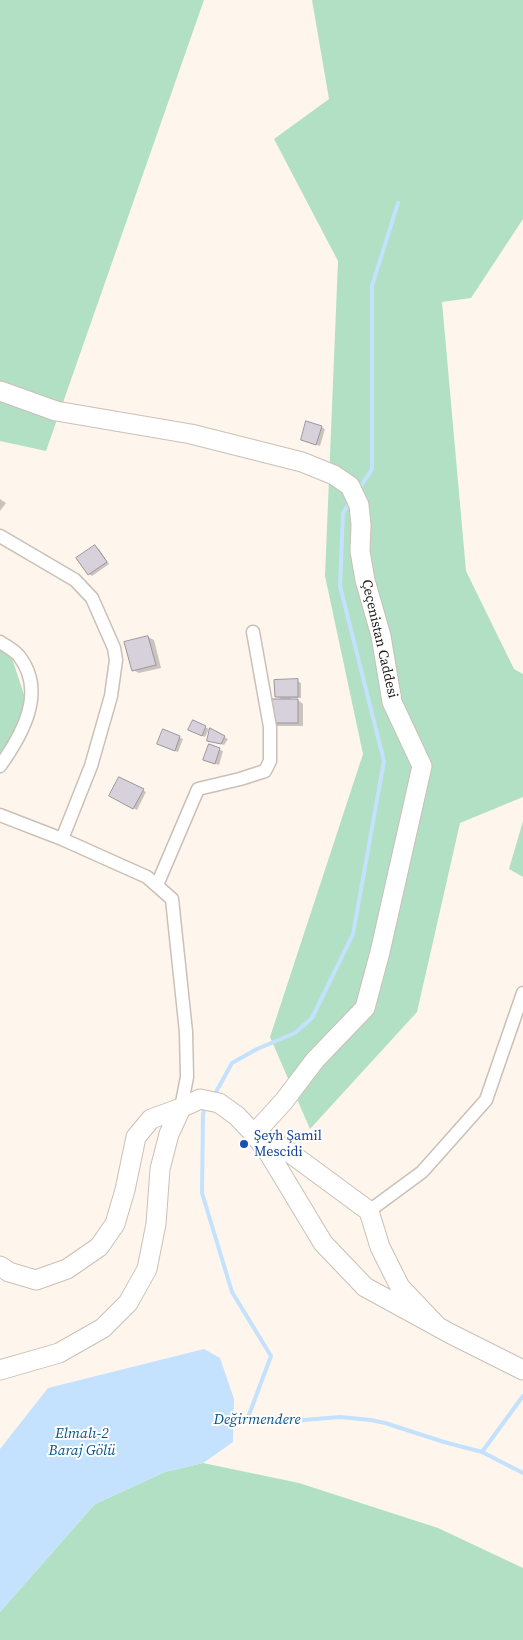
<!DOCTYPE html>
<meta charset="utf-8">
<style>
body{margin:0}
canvas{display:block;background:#fef5ec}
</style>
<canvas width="523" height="1640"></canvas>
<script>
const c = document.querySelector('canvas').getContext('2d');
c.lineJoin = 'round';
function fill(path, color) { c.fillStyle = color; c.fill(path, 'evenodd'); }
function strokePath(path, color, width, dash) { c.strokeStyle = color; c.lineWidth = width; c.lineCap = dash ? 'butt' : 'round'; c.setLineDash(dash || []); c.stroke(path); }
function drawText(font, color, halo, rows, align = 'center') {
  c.font = font + ' "Source Serif 4",serif'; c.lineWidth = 4; c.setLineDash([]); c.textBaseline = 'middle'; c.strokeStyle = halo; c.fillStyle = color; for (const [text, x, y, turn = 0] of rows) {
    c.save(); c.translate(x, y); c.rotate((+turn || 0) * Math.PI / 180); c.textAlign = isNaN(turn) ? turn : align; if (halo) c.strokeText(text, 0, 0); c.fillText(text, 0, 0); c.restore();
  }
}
const green = new Path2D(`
 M0,0H204L46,451L0,441Z
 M312,0H523V219L471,298L442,302L466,571L514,669L523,674V797L460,823L417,1012L310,1129L270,1037L363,754L325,576L338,261L274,139L329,99Z
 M0,651L10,652L30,713L0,759Z
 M523,821V877L509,869Z
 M203,1463L299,1483L438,1528L523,1568V1640H0V1612L95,1504L165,1472Z`);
const water = new Path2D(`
 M204,1349L220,1358L234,1399L233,1442L203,1463L165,1472L95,1504L0,1612V1449L48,1388Z`);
const shadow = new Path2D(`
 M321,427L325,429L320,446L302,440Z
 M0,499L6,503L0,511Z
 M95,547L99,549L109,564L92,576L89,574Z
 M148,637L154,640L161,668L139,673L133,670Z
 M297,681L301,683V698H291V700H298L303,704V726H276L271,723L283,700L276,696Z
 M193,722L209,729L205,737L193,732Z
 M211,730L228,739L224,745L208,740Z
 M164,731L183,739L178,752L162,746Z
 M209,746L223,751L219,765L208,761Z
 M120,778L146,792L137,810L111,796Z`);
const stream = new Path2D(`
 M361,486L372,469V286L398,203
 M216,1092L232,1063L257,1049L295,1033L312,1018L353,934L384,761L340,586L343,513L348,505
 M204,1111L203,1113L202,1193L232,1292L271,1356L247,1420
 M230,1420L279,1422L340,1417L371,1420L385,1423L444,1442L482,1452L523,1473
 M482,1452L523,1396`);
const building = new Path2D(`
 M306,421L322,426L316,445L301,440Z
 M95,545L107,562L88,575L76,558Z
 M148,636L156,665L132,671L124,642Z
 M298,679V697H275L274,680Z
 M269,699H298V723H269Z
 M193,720L206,726L202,736L188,730Z
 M210,728L225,736L221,744L207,741Z
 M163,729L180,736L175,751L157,744Z
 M209,744L220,748L215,764L203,760Z
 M119,777L144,789L133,809L109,796Z`);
const street = new Path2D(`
 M0,536L75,580L92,598L114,648L116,660L111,696L91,766L62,839
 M0,642C6,646 14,650 19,656C47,692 22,735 0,766
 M0,815L62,839L147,877L172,899L186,1032L187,1077L181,1108
 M157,885L198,789L240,779L265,771L270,761V727L253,632
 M369,1211L422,1172L486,1100L523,993`);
const secondary = new Path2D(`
 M0,391L56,411L191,434L302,462L334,475L350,486L359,505L361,525L360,551L365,580L381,636L392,702L422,766L380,952L365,1008L315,1060L284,1101L254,1134L282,1147L369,1211L380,1247L400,1287L438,1327
 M0,1266L9,1272L36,1280L67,1269L99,1247L115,1224L125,1190L136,1137L151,1119L181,1108
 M0,1370L59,1353L103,1328L128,1303L147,1269L156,1224L160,1169L169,1134L181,1108L200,1099L219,1103L237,1116L254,1134L270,1155L323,1243L365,1287L451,1334L523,1370`);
const markers = [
 [244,1144,5,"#1a4fb4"]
];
const streetNames = [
 ["Çeçenistan Caddesi",379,639,77]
];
const transitNames = [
 ["Şeyh Şamil",254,1136],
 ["Mescidi",254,1152]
];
const waterNames = [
 ["Değirmendere",257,1420],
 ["Elmalı-2",82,1434],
 ["Baraj Gölü",82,1451]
];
fill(green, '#b2e0c4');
fill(water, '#c4e1fe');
fill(shadow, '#0003');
strokePath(stream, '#c4e1fe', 4);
fill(building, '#d7d1db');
strokePath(building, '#9a959e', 1);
strokePath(street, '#c9c0b7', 15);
strokePath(secondary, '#c9c0b7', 21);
strokePath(street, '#fff', 12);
strokePath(secondary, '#fff', 19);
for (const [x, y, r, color] of markers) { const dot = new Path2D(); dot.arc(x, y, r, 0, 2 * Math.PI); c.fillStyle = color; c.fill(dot); strokePath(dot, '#fff', 2); }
drawText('14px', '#1f1c19', '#fff', streetNames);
drawText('14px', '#164399', '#fff', transitNames, 'left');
drawText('italic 15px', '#05558d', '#fff', waterNames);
</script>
